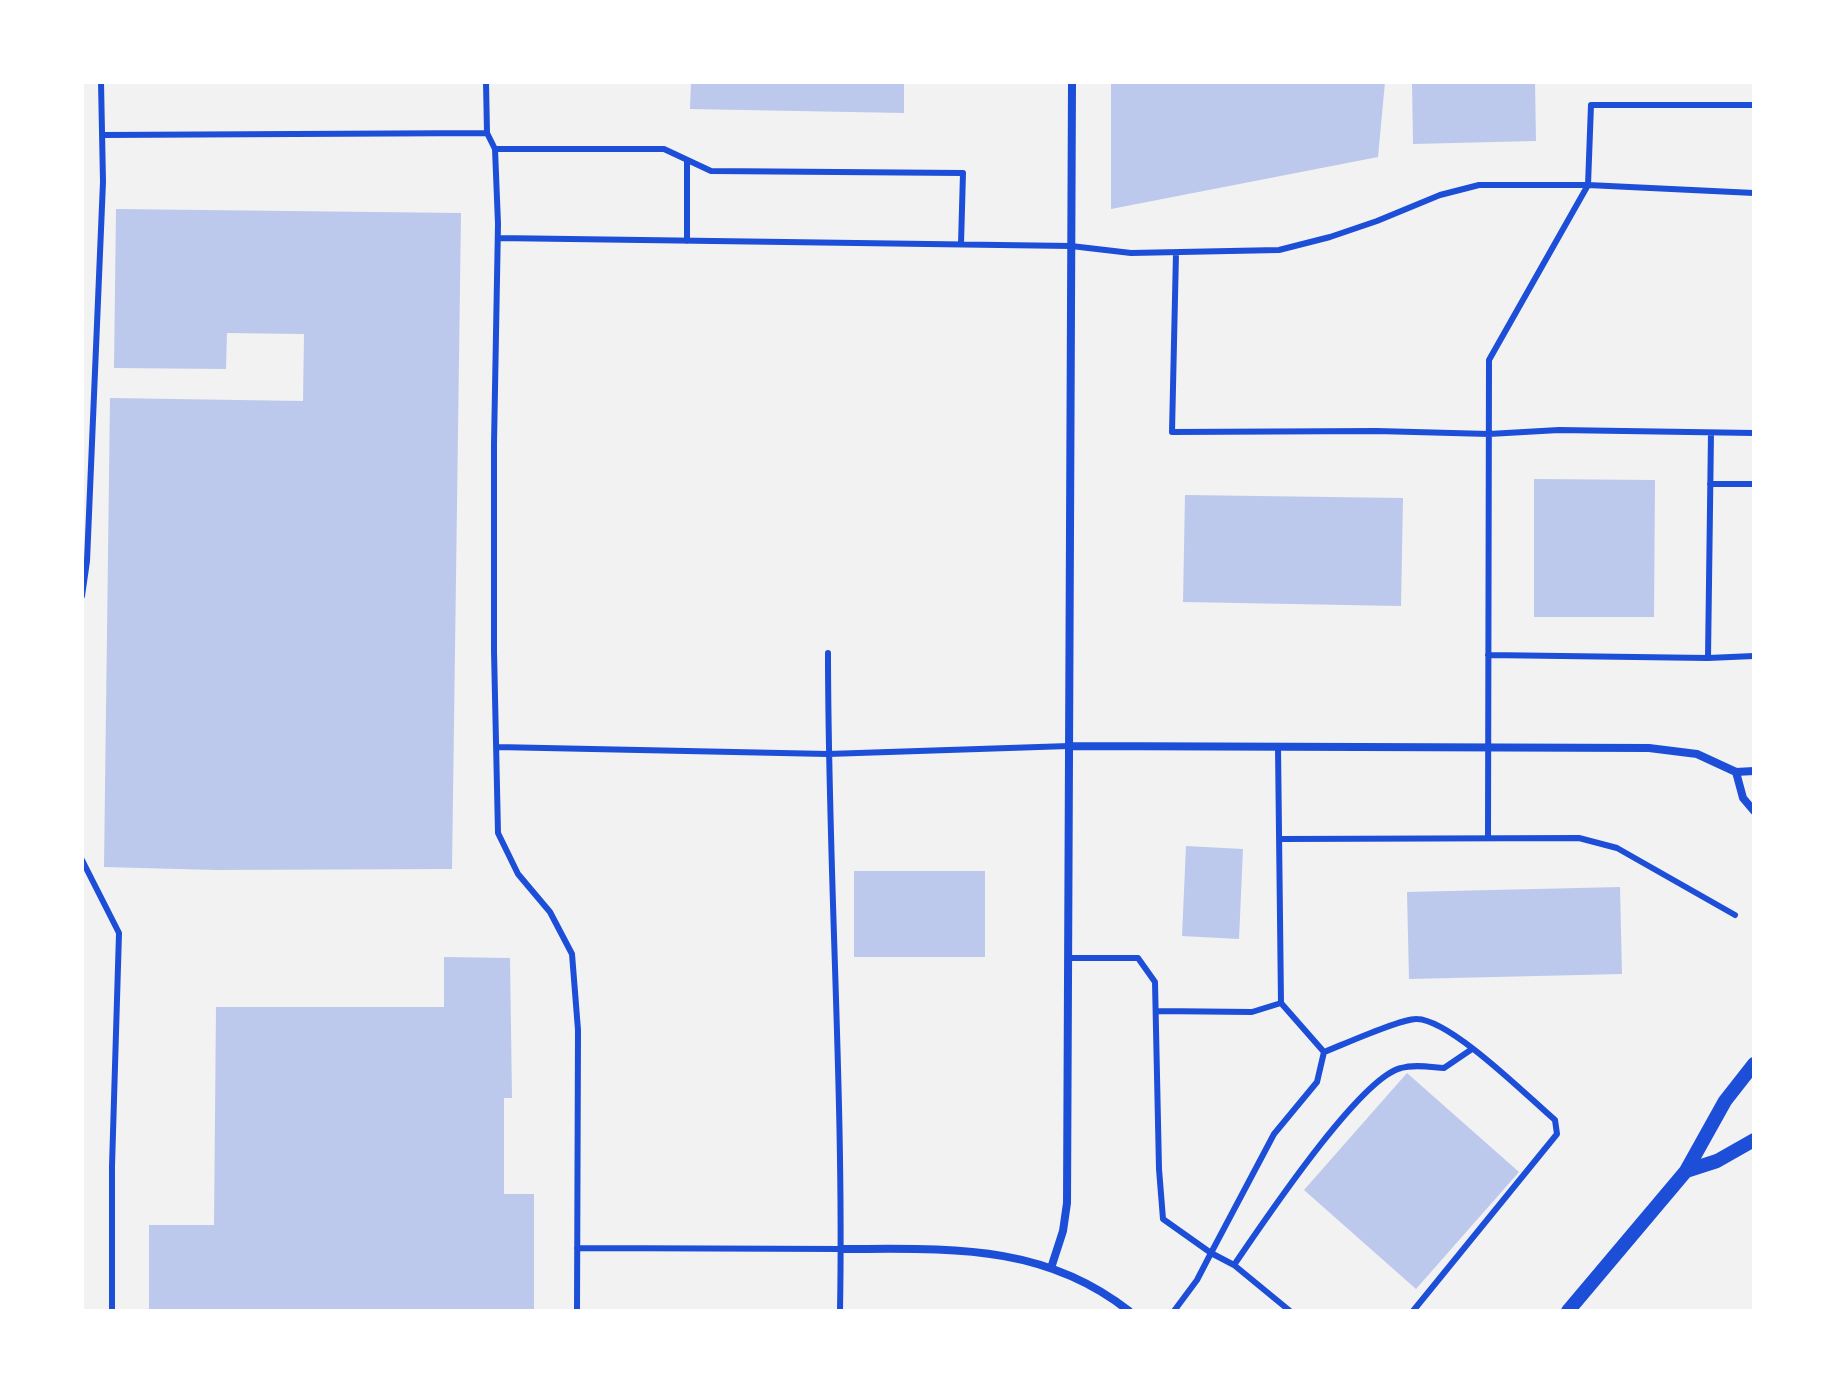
<!DOCTYPE html>
<style>
body{margin:0}
#map{position:relative;width:1836px;height:1393px;overflow:hidden;background:#f2f2f2;font-family:Figtree,sans-serif}
canvas{display:block}
.frame{position:absolute;inset:0;border:84px solid #fff;pointer-events:none}
</style>
<div id="map">
<canvas width="1836" height="1393"></canvas>
<div class="frame"></div>
</div>
<script>
const c = document.querySelector('canvas').getContext('2d');
c.lineJoin = 'round';
function fill(path, color) { c.fillStyle = color; c.fill(path, 'evenodd'); }
function strokePath(path, color, width, dash) { c.strokeStyle = color; c.lineWidth = width; c.lineCap = dash ? 'butt' : 'round'; c.setLineDash(dash || []); c.stroke(path); }
const building = new Path2D(`
 M691,82H904V113L690,109Z
 M1111,82H1385L1378,157L1111,209Z
 M1412,82H1535L1536,141L1413,144Z
 M116,209L461,213L452,869L215,870L104,867L110,398L303,401L304,334L227,333L226,369L114,368Z
 M1534,479L1655,480L1654,617H1534Z
 M1185,495L1403,498L1401,606L1183,602Z
 M1186,846L1243,849L1239,939L1182,936Z
 M854,871H985V957H854Z
 M1620,887L1622,974L1409,979L1407,892Z
 M444,957L510,958L512,1098H504V1194H534V1311H149V1225H214L216,1007H444Z
 M1407,1073L1519,1172L1416,1289L1304,1190Z`);
const service = new Path2D(`
 M486,82L487,133L495,149L498,224L494,444V651L498,833L518,874L550,912L572,954L578,1030L577,1311
 M102,135L487,133
 M495,149H664L711,171L963,173L961,244
 M687,160V241
 M498,238L1071,246L1131,253L1279,250L1330,237L1377,221L1440,195L1479,185H1588L1591,105H1754
 M1176,253L1172,432L1377,431L1489,434L1559,430L1754,433
 M1710,484H1754
 M82,596L87,561L103,182L101,82
 M828,653C828,873 844,1092 840,1311
 M1488,655L1708,658L1711,433
 M1708,658L1754,656
 M497,747L828,754L1069,746
 M1488,838L1489,360L1588,185L1754,193
 M1281,839L1579,838L1617,848L1735,915
 M82,860L119,933L112,1166V1311
 M1068,958H1138L1155,982L1159,1169L1163,1219L1211,1253L1197,1280L1174,1311
 M1281,1003L1324,1052L1317,1082L1274,1134L1211,1253L1234,1265L1290,1311
 M1156,1011L1252,1012L1281,1003L1278,747
 M1324,1052C1342,1045 1402,1018 1417,1019C1451,1020 1527,1096 1555,1120L1557,1134L1413,1311
 M577,1248L841,1249
 M1234,1265C1261,1226 1359,1078 1401,1068C1414,1064 1430,1067 1444,1068L1472,1049`);
const minor = new Path2D(`
 M1069,746L1649,748L1697,754L1736,772L1754,771
 M1736,772L1743,798L1754,811
 M841,1249C945,1249 1042,1242 1129,1311
 M1051,1268L1063,1231L1067,1203L1072,82`);
const tertiary = new Path2D(`
 M1686,1171L1717,1161L1754,1140
 M1568,1311L1686,1171L1725,1101L1754,1064`);
fill(building, '#bdc9ec');
strokePath(service, '#1d4ed8', 6);
strokePath(minor, '#1d4ed8', 8);
strokePath(tertiary, '#1d4ed8', 14);
</script>
